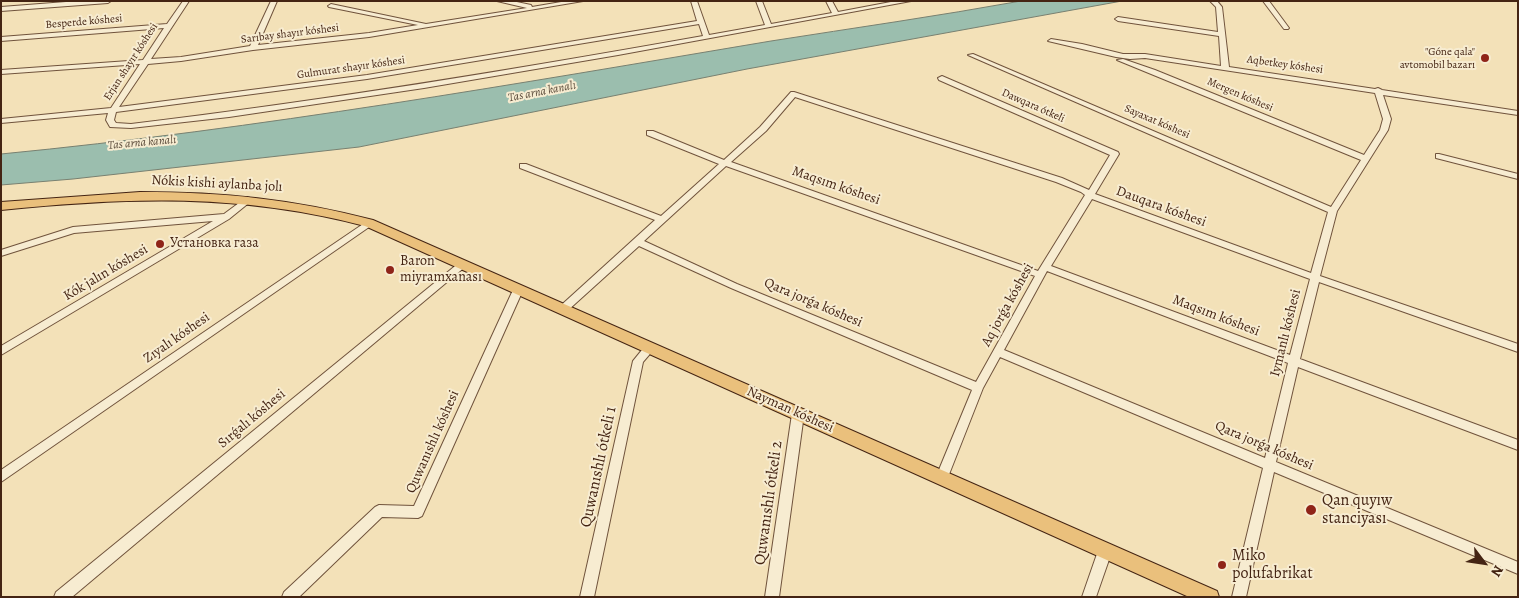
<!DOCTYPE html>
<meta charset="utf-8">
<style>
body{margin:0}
#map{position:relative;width:1519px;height:598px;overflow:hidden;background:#f3e1b8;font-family:Alegreya,serif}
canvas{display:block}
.frame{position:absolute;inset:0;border:2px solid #442413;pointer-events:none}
.north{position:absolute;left:1459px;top:538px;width:50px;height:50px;-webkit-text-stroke:4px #f7ecd1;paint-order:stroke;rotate:121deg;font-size:14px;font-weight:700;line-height:20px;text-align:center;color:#442413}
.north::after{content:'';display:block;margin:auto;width:18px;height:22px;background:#442413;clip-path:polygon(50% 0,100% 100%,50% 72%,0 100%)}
</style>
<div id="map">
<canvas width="1519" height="598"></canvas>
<div class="frame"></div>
<div class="north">N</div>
</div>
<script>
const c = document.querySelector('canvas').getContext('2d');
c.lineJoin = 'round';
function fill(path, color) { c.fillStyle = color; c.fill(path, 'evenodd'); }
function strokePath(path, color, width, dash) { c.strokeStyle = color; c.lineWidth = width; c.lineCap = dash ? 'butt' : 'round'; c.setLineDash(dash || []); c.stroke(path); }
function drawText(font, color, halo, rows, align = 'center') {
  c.font = font + ' Alegreya,serif'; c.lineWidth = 4; c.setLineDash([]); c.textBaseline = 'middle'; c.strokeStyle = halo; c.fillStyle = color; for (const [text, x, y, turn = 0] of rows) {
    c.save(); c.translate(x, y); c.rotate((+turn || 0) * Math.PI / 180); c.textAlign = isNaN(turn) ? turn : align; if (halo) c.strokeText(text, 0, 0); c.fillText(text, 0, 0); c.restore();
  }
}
const water = new Path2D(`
 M1021,1H1122L747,69L359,147L73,179L1,185V154C259,129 515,84 771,41C854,28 938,16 1021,1Z`);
const minor = new Path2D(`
 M79,1H111L108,3L1,11V7Z
 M183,1H189L151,59L181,57L250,46L271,1H277L258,45L369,33L418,25L329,7L328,6L331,4L426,24L527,8L497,1H512L531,5L532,7L567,1H583L369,37L253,50L181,61L148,64L119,107L367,75L697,21L691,1H697L709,35L765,25L756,1H762L771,24L832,13L826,1H832L838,12L896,1H911L618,55L424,88L229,117L131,128L110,127L106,120L108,113L1,123V119L111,108L140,64L1,74V70L143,60L164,28L1,41V37L167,24ZM699,24L703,36C513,70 323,101 131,124L116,123L114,120L116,112L367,79Z
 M1210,1H1217L1222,7L1229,67L1375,89L1378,88L1382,90L1518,111V115L1383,95L1391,119L1388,130L1337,211L1320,276L1518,344V352L1319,282L1300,359L1518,440V450L1298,367L1276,462L1518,562V574L1274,472L1246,597H1232L1263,468L1000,357L983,388L948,477L946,481L942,482L938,481L936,477L972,390L731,288L639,246L566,312H558L557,309L655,220L520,168V164H526L661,216L719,164L647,135V131H653L724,160L760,127L791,92H794L1062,178L1089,190L1110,155L939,80L938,78L942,76L1118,152L1119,154L1095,194L1311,273L1328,212L968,55L973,54L1331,207L1361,160L1117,60L1123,59L1155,70L1364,155L1380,130L1383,119L1375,93L1145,58L1130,59L1116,57L1048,41L1051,39L1082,44L1123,54H1145L1221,66L1219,36L1118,21L1115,19L1118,17L1218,32L1216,7ZM795,97L1056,182L1081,192L1085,195L1038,271L731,162L766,131ZM726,166L1035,276L976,382L737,284L644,241ZM1092,199L1310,279L1290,355L1051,266ZM1047,271L1288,363L1265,458L1004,350Z
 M1263,1H1269L1289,28L1288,29H1284Z
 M1436,154H1439L1518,174V179L1436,158Z
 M247,197L250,198L251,200L250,202L229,219L1,355V346L213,221L74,233L1,256V250L73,227L224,214Z
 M369,220L374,223L372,225L1,482V470Z
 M463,261L466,262L468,264L466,266L72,597H54L56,592L460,262Z
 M518,287L523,290L422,516L418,518L382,517L299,597H282L284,592L375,507L379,505L414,506L513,290Z
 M650,344L654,345L655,348L643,362L594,597H580L633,361L646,345Z
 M798,409L802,411L804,414L779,597H765L792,414L794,411Z
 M1105,545L1110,547L1112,551L1096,597H1082L1098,551L1100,547Z`);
const major = new Path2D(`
 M140,192C223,192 293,199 373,220L1217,591L1219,597H1189L365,226C240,193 128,197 1,210V202Z`);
const markers = [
 [1485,58,5,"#8f2418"],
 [160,244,5,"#8f2418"],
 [390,270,5,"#8f2418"],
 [1311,510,6,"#8f2418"],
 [1222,565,5,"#8f2418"]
];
const farStreetnames = [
 ["Besperde kóshesi",84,22,-5],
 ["Sarıbay shayır kóshesi",290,34,-7],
 ["Erjan shayır kóshesi",131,62,-57],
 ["Aqbetkey kóshesi",1285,65,8],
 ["Gulmurat shayır kóshesi",351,68,-8],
 ["Mergen kóshesi",1240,95,23],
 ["Dawqara ótkeli",1033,106,24],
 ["Sayaxat kóshesi",1157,122,23]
];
const farPoinames = [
 ["\"Góne qala\"",1475,52],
 ["avtomobil bazarı",1475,65]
];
const farWaternames = [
 ["Tas arna kanalı",542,92,-11],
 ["Tas arna kanalı",142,143,-5]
];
const streetNames = [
 ["Nókis kishi aylanba jolı",217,184,3],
 ["Maqsım kóshesi",836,186,19],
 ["Dauqara kóshesi",1161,207,20],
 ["Kók jalın kóshesi",106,273,-31],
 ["Qara jorǵa kóshesi",813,303,23],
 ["Aq jorǵa kóshesi",1008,305,-61],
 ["Maqsım kóshesi",1216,316,21],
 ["Iymanlı kóshesi",1286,333,-76],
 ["Zıyalı kóshesi",177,338,-35],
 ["Nayman kóshesi",790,410,24],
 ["Sırǵalı kóshesi",252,419,-40],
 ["Quwanıshlı kóshesi",433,442,-66],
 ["Qara jorǵa kóshesi",1264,446,23]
];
const poiNames = [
 ["Установка газа",170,244],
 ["Baron",400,262],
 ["miyramxanası",400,278]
];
const nearStreetnames = [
 ["Quwanıshlı ótkeli 1",599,467,-78],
 ["Quwanıshlı ótkeli 2",769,503,-82]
];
const nearPoinames = [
 ["Qan quyıw",1322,501],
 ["stanciyası",1322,519],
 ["Miko",1232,556],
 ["polufabrikat",1232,574]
];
fill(water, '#9bbeae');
strokePath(water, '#788070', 1);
strokePath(minor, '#70533c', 2);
strokePath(major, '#442413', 2);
fill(minor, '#f7ecd1');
fill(major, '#eac07c');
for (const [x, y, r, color] of markers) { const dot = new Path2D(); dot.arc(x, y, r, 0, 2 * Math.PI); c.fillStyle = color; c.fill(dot); strokePath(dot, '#f7ecd1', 2); }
drawText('11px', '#442413', '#f7ecd1', farStreetnames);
drawText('11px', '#442413', '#f7ecd1', farPoinames, 'right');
drawText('italic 12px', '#5a4a3a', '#f7ecd1', farWaternames);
drawText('14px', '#442413', '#f7ecd1', streetNames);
drawText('14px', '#442413', '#f7ecd1', poiNames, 'left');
drawText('16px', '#442413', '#f7ecd1', nearStreetnames);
drawText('16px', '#442413', '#f7ecd1', nearPoinames, 'left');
</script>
